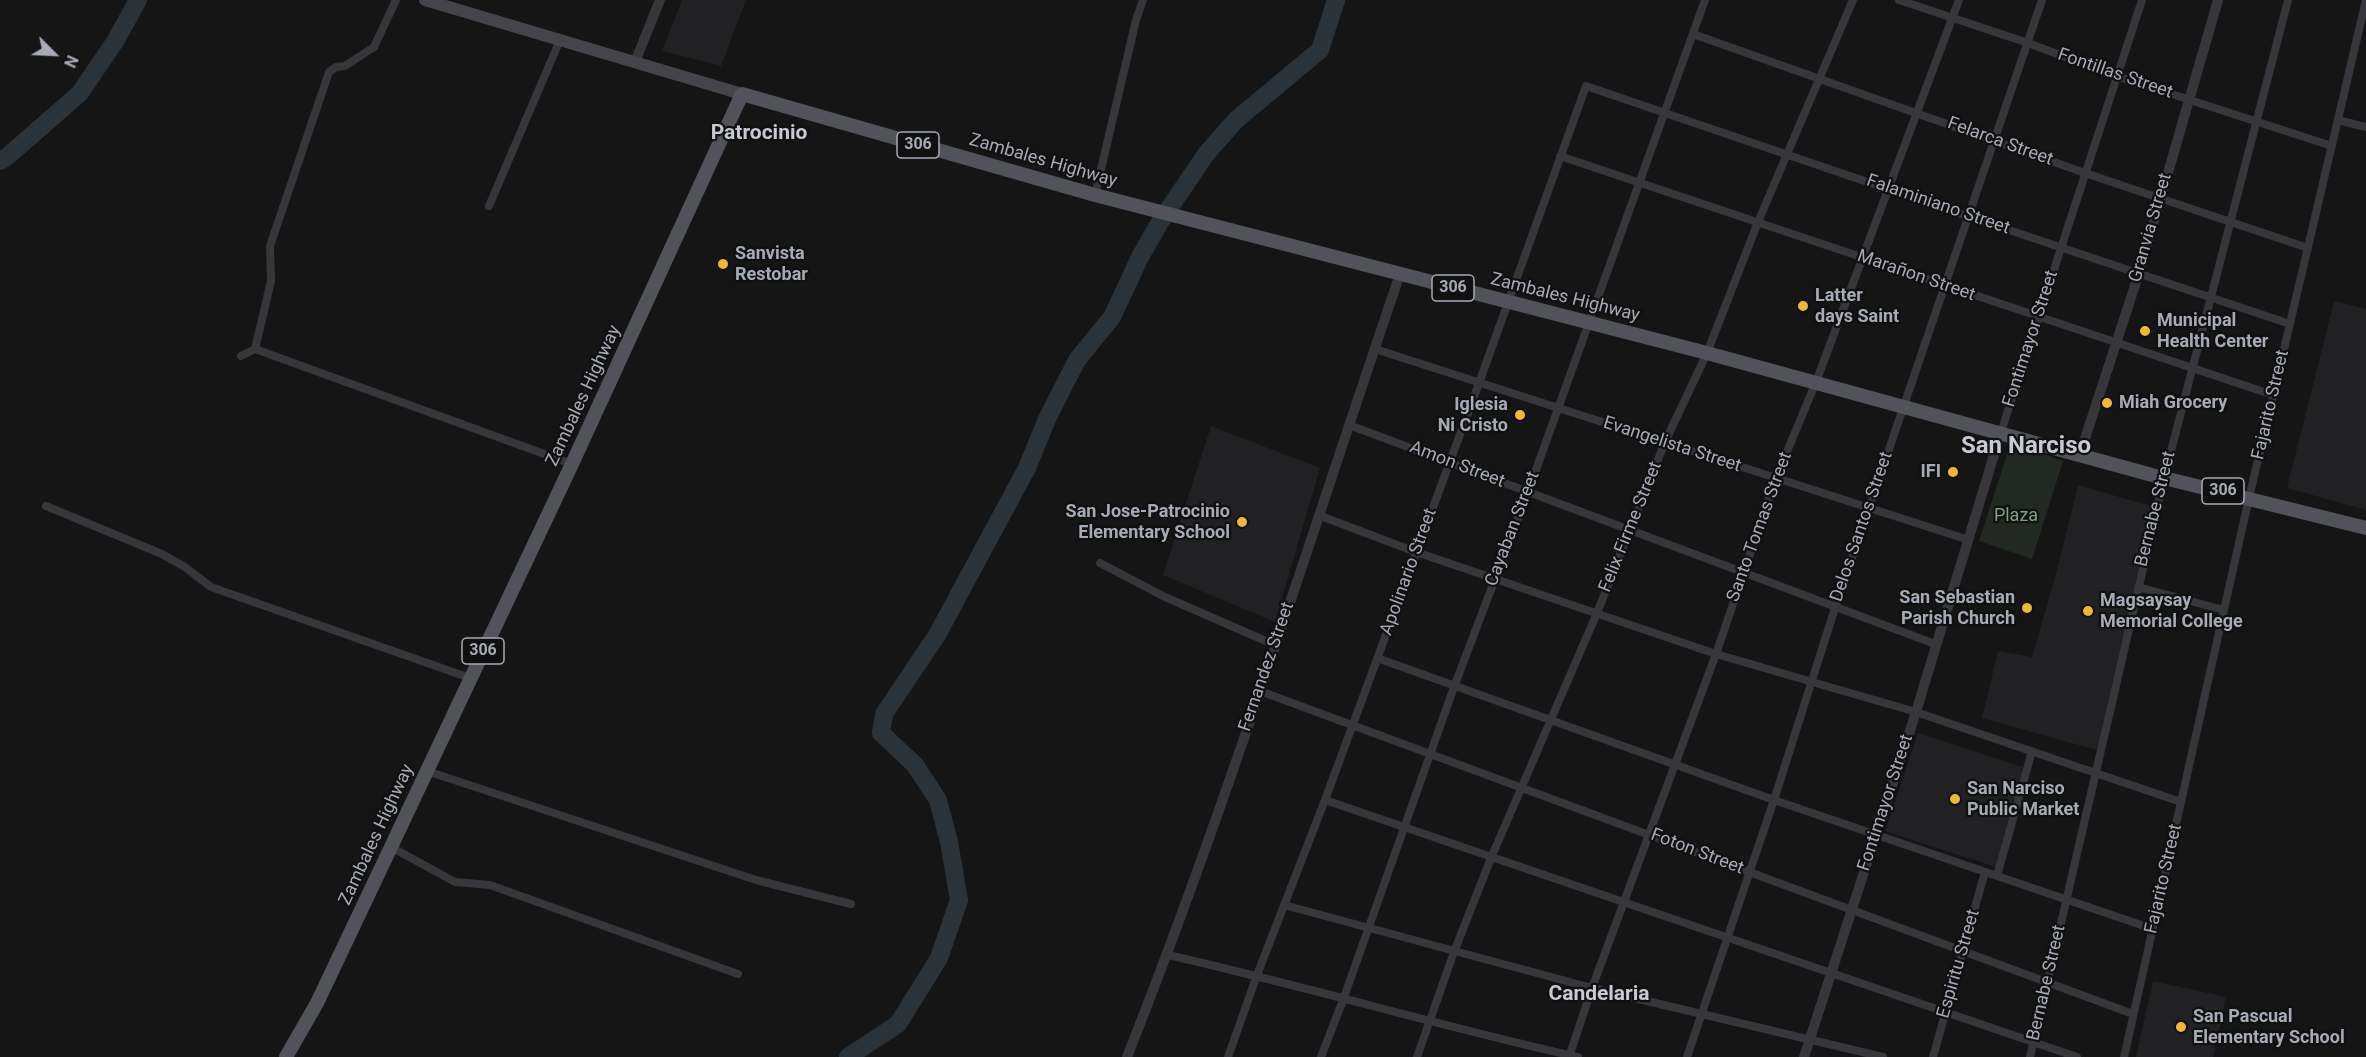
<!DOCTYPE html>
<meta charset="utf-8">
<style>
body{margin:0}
#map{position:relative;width:2366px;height:1057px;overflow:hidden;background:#151516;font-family:Roboto,sans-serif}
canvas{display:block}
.north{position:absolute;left:24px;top:24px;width:60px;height:60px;-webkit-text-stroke:4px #101011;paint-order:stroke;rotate:114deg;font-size:16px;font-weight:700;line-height:24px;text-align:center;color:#a7abb6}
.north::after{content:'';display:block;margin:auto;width:21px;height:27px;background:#a7abb6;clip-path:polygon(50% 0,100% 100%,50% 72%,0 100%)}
</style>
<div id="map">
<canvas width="2366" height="1057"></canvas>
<div class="north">N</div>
</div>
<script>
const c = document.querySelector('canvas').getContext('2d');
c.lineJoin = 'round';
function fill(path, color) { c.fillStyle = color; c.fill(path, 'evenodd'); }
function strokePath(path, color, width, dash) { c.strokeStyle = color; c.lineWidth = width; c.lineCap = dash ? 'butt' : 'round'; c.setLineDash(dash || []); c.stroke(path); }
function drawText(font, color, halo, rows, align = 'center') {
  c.font = font + ' Roboto,sans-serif'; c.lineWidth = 4.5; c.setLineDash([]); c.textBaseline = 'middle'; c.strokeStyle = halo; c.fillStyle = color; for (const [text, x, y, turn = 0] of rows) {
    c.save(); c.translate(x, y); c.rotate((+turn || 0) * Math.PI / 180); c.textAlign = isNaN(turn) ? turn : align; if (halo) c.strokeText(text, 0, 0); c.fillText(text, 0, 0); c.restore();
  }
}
const built = new Path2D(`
 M682,0H746L721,66L662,51Z
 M2334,301L2366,309V510L2287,488Z
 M1211,426L1320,468L1275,622L1163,575Z
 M2078,485L2154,507L2097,750L1982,718L1998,651L2032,657L2057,570Z
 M1918,733L2023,767L1996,867L1885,831Z
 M2153,981L2226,997L2213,1057H2136Z`);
const green = new Path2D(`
 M2011,442L2063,461L2032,559L1979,541Z`);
const river = new Path2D(`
 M0,161L8,156L80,93L116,40L138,0
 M848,1057L898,1024L939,958L959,900L949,842L938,800L915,765L881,733L884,714L937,635L1027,468L1047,419L1077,360L1112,317L1140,257L1160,222L1206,154L1236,120L1320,50L1336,0`);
const minor = new Path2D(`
 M1899,0L2028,43L2116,76L2332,146
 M1693,34L2085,173L2308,248
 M2338,120L2366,127
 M1560,156L2273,395
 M1095,195L1136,20L1143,0
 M489,206L560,40
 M255,349L271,281L270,246L329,72L336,67L345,66L374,47L396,0
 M1375,349L1969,540
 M241,356L255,349L572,464
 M1349,425L1935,644
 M2001,432L2142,0
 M46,506L162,554L185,567L211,587L470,678
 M1318,515L1416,552L1716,654L1916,712L2181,802
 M1100,563L1165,597L1275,645
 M2138,587L2224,610
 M1377,658L1774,800L2153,929
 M1260,691L2133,1014
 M427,771L756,880L851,904
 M1325,800L2077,1057
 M391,847L455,882L490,885L738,974
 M1997,876L2032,751
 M1284,905L1592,988L1883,1057
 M1168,955C1305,986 1440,1026 1578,1057
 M1228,1057L1257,975L1325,800L1479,383L1586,86L1967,216L2290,324
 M1321,1057L1343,1000L1454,687L1528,492L1705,0
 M1417,1057L1454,952L1491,858L1597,613L1665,442L1707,353L1758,222L1853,0
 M1569,1057L1592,988L1716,654L1776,478L1816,382L1959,0
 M1687,1057L1774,800L1835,608L2042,0
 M1933,1057L1985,872
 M2030,1057L2164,478L2288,0
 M2124,1057L2249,498L2366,0`);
const tertiary = new Path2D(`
 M635,62L660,0
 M2080,454L2139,273L2218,0
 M1127,1057C1229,800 1311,535 1400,274
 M1804,1057L1916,712L2001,432`);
const secondary = new Path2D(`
 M425,0L742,94`);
const primary = new Path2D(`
 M286,1057L317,1003L391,847L572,464L742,94L1095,195L1707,353L2152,475L2366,528`);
const markers = [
 [723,264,6,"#efb734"],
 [1803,306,6,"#efb734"],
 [2145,331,6,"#efb734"],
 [2107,403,6,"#efb734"],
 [1520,415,6,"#efb734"],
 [1953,472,6,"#efb734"],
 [1242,522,6,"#efb734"],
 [2027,608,6,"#efb734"],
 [2088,611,6,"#efb734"],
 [1955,799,6,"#efb734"],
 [2181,1027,6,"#efb734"]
];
const shields = [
 [918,145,42],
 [1453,288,42],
 [2223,491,42],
 [483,651,42]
];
const shieldNames = [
 ["306",918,145],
 ["306",1453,288],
 ["306",2223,491],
 ["306",483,651]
];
const streetNames = [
 ["Fontillas Street",2115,74,19],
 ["Felarca Street",2000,142,20],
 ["Zambales Highway",1043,161,16],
 ["Falaminiano Street",1938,205,19],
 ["Granvia Street",2151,228,-74],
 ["Marañon Street",1916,276,19],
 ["Zambales Highway",1565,298,14],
 ["Fontimayor Street",2031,339,-72],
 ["Zambales Highway",584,396,-65],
 ["Fajarito Street",2271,405,-77],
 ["Evangelista Street",1672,445,18],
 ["Amon Street",1457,465,21],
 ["Bernabe Street",2156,509,-76],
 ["Felix Firme Street",1631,527,-68],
 ["Santo Tomas Street",1760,527,-70],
 ["Delos Santos Street",1862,527,-71],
 ["Cayaban Street",1513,529,-69],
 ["Apolinario Street",1409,572,-70],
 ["Fernandez Street",1267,667,-71],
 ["Fontimayor Street",1886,803,-72],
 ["Zambales Highway",377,835,-65],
 ["Foton Street",1697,852,21],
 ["Fajarito Street",2164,879,-77],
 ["Espiritu Street",1959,964,-74],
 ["Bernabe Street",2047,983,-77]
];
const poiNames = [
 ["Sanvista",735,254],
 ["Restobar",735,275],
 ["Latter",1815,296],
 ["days Saint",1815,317],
 ["Municipal",2157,321],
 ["Health Center",2157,342],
 ["Miah Grocery",2119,403],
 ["Iglesia",1508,405,"right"],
 ["Ni Cristo",1508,426,"right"],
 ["IFI",1941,472,"right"],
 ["San Jose-Patrocinio",1230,512,"right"],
 ["Elementary School",1230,533,"right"],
 ["San Sebastian",2015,598,"right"],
 ["Parish Church",2015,619,"right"],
 ["Magsaysay",2100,601],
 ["Memorial College",2100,622],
 ["San Narciso",1967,789],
 ["Public Market",1967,810],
 ["San Pascual",2193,1017],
 ["Elementary School",2193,1038]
];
const parkNames = [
 ["Plaza",2016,516]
];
const quarterNames = [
 ["Patrocinio",759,134],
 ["Candelaria",1599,995]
];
const districtNames = [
 ["San Narciso",2026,447]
];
fill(built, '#212123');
fill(green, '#212922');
strokePath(river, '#2b333a', 18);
strokePath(minor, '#36363b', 8);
strokePath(tertiary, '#36363b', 10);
strokePath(secondary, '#44454b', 12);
strokePath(primary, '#52535a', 14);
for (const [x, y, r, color] of markers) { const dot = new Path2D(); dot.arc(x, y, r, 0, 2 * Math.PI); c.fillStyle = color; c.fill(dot); strokePath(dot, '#101011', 2); }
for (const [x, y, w] of shields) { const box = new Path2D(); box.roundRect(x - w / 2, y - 13, w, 26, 4.5); c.fillStyle = '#101011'; c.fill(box); strokePath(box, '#a7abb6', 1.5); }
drawText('bold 16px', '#a7abb6', null, shieldNames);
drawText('18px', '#a7abb6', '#101011', streetNames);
drawText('bold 18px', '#a7abb6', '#101011', poiNames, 'left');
drawText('18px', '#7ea181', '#101011', parkNames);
drawText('bold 21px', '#c7cad2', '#101011', quarterNames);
drawText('bold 24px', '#c7cad2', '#101011', districtNames);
</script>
